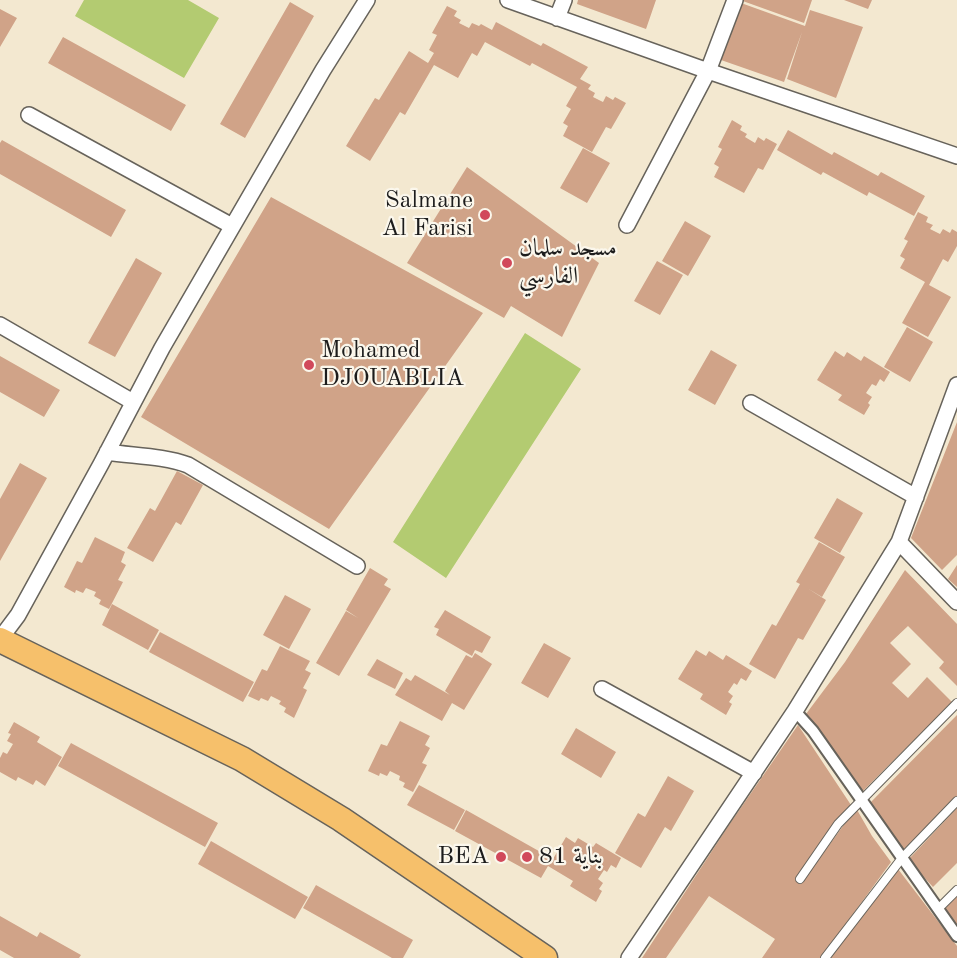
<!DOCTYPE html>
<meta charset="utf-8">
<style>
body{margin:0}
canvas{display:block;background:#f3e8d0}
</style>
<canvas width="957" height="958"></canvas>
<script>
const c = document.querySelector('canvas').getContext('2d');
c.lineJoin = 'round';
function fill(path, color) { c.fillStyle = color; c.fill(path, 'evenodd'); }
function strokePath(path, color, width, dash) { c.strokeStyle = color; c.lineWidth = width; c.lineCap = dash ? 'butt' : 'round'; c.setLineDash(dash || []); c.stroke(path); }
function drawText(font, color, halo, rows, align = 'center') {
  c.font = font + ' "Old Standard TT",Amiri,serif'; c.lineWidth = 4.5; c.setLineDash([]); c.textBaseline = 'middle'; c.strokeStyle = halo; c.fillStyle = color; for (const [text, x, y, turn = 0] of rows) {
    c.save(); c.translate(x, y); c.rotate((+turn || 0) * Math.PI / 180); c.textAlign = isNaN(turn) ? turn : align; if (halo) c.strokeText(text, 0, 0); c.fillText(text, 0, 0); c.restore();
  }
}
const green = new Path2D(`
 M84,0H188L219,18L184,78L75,16Z
 M525,333L581,369L446,578L393,542Z`);
const building = new Path2D(`
 M578,0H656L646,29L577,4Z
 M740,0H812L804,23Z
 M844,0H872L868,9Z
 M290,2L314,16L245,138L220,124Z
 M741,3L805,26L810,10L863,27L836,98L787,79L802,32L784,82L721,60Z
 M447,6L457,11L454,16L461,20L459,23L469,28L472,23L479,26L481,24L492,30L496,22L541,46L543,43L588,67L580,79L591,85L588,89L595,93L593,97L603,102L606,96L613,100L615,97L626,103L611,129L606,127L592,152L563,136L568,126L563,123L571,109L566,106L577,87L532,63L530,66L485,42L477,56L472,53L458,78L434,65L405,115L400,112L370,161L346,146L375,98L379,100L409,51L428,63L434,53L429,50L437,35L432,33Z
 M0,9L17,18L0,47Z
 M63,37L186,105L171,131L48,63Z
 M732,120L742,126L740,130L747,134L745,137L755,143L758,137L764,141L766,138L777,144L763,170L758,168L744,193L714,177L719,167L714,164L722,149L718,147Z
 M788,130L832,155L834,152L878,176L881,172L925,196L914,216L869,192L867,196L823,172L821,175L777,150Z
 M2,140L126,210L111,237L0,174V143Z
 M583,148L610,163L587,203L560,188Z
 M467,167L599,263L562,337L511,306L504,318L407,263Z
 M271,197L483,313L329,529L141,417Z
 M918,212L928,217L926,222L933,225L930,229L940,234L943,229L950,233L952,229L957,232V246L948,262L943,259L929,285L951,297L928,337L902,323L925,282L900,268L905,259L900,256L908,241L904,239Z
 M685,221L711,236L688,276L662,261Z
 M136,258L162,273L115,357L88,343Z
 M657,261L683,275L660,315L634,301Z
 M907,327L933,342L910,382L884,367Z
 M711,350L737,365L715,405L688,390Z
 M835,351L844,357L847,352L861,361L864,356L890,372L884,382L880,379L876,386L872,384L866,393L872,397L868,403L870,405L864,415L838,400L842,395L817,380Z
 M0,356L60,390L44,417L0,392Z
 M957,422V555L942,570L911,538Z
 M20,463L47,478L0,561V499Z
 M177,471L203,485L181,525L176,522L153,562L127,548L150,508L155,511Z
 M837,498L863,513L840,553L814,538Z
 M95,537L125,552L121,562L126,565L118,580L123,582L109,609L99,604L101,600L94,596L96,592L86,588L83,593L76,590L75,593L64,587L77,561L82,563Z
 M819,542L845,557L822,597L807,588L826,600L803,640L798,638L775,679L749,664L772,624L776,626L800,584L796,582Z
 M957,565V587L948,579Z
 M370,568L388,579L384,585L391,589L339,676L316,663L346,611L358,618L346,610Z
 M905,570L957,624V686L939,668L944,662L908,626L890,643L911,664L892,683L908,698L927,677L952,702L863,791L806,714L845,662Z
 M285,595L311,609L289,649L263,635Z
 M112,604L159,630L148,650L102,625Z
 M445,610L491,637L482,653L475,650L472,656L436,635L439,629L434,627Z
 M160,632L254,682L243,702L149,652Z
 M544,643L571,658L548,698L521,683Z
 M280,646L310,661L305,670L311,673L303,688L307,690L294,718L284,712L286,708L279,704L281,701L271,696L268,701L261,698L259,701L248,696L262,669L267,671Z
 M696,650L706,656L709,651L723,660L726,655L752,671L746,681L741,678L737,685L734,683L728,692L733,696L729,702L732,704L726,715L700,699L703,694L678,679Z
 M475,653L492,664L464,710L452,703L442,721L395,695L406,678L411,681L415,675L450,695L445,691L466,655L472,658Z
 M377,659L403,673L395,689L367,675Z
 M957,715V797L903,850L868,805Z
 M400,721L430,736L425,745L430,748L422,763L427,765L413,792L403,787L405,783L399,780L400,776L390,771L387,776L380,773L379,776L368,771L381,744L387,746Z
 M14,722L40,737L37,742L62,757L45,786L36,780L33,785L18,777L16,781L0,772V758L3,752L7,754L13,744L7,741L11,734L8,733Z
 M798,725L851,805L824,839L796,881L801,884L856,808L872,836L891,862L821,958H762L775,939L709,896L666,958H642L729,825Z
 M576,728L616,752L601,778L561,754Z
 M71,743L218,823L205,847L58,766Z
 M668,776L694,791L671,831L665,827L641,868L615,853L638,813L645,817Z
 M419,785L465,810L454,830L407,805Z
 M957,808V863L933,887L908,860Z
 M466,810L553,859L566,837L575,843L578,838L593,847L596,843L621,858L616,868L611,865L607,872L604,870L598,879L603,883L599,889L602,891L596,902L570,886L573,881L548,866L541,878L455,831Z
 M211,841L308,897L295,919L198,864Z
 M898,869L957,946V958H829Z
 M316,885L413,940L403,958H392L303,908Z
 M957,895V926L943,909Z
 M0,916L37,937L40,932L81,955L79,958H14L0,950Z`);
const service = new Path2D(`
 M800,879L838,824L957,703
 M938,909L957,890
 M825,958L902,858L957,801`);
const pedestrian = new Path2D(`
 M795,711L813,731L957,936`);
const minor = new Path2D(`
 M508,0L708,71L957,156
 M557,18L564,0
 M29,115L232,226
 M627,225L708,71L735,0
 M0,325L133,402
 M751,403L916,497
 M107,452C133,456 164,456 188,465L357,566
 M899,542L957,602
 M0,639L18,615L101,464L162,348L323,70L367,0
 M602,689L754,773
 M629,958L795,711L899,542L957,385`);
const primary = new Path2D(`
 M0,640L242,759L341,819L545,958`);
const markers = [
 [485,215,6,"#d1495b"],
 [507,263,6,"#d1495b"],
 [309,365,6,"#d1495b"],
 [501,857,6,"#d1495b"],
 [527,857,6,"#d1495b"]
];
const poiNames = [
 ["Salmane",473,201,"right"],
 ["Al Farisi",473,229,"right"],
 ["مسجد سلمان",519,249],
 ["الفارسي",519,277],
 ["Mohamed",321,351],
 ["DJOUABLIA",321,379],
 ["BEA",489,857,"right"],
 ["بناية 81",539,857]
];
fill(green, '#b3cb71');
fill(building, '#d0a388');
strokePath(service, '#67635b', 10);
strokePath(pedestrian, '#67635b', 14);
strokePath(minor, '#67635b', 18);
strokePath(primary, '#67635b', 27);
strokePath(service, '#fff', 8);
strokePath(pedestrian, '#fff', 10);
strokePath(minor, '#fff', 15);
strokePath(primary, '#f6c06b', 24);
for (const [x, y, r, color] of markers) { const dot = new Path2D(); dot.arc(x, y, r, 0, 2 * Math.PI); c.fillStyle = color; c.fill(dot); strokePath(dot, '#fbf7ec', 2); }
drawText('24px', '#1c1c1c', '#fbf7ec', poiNames, 'left');
</script>
